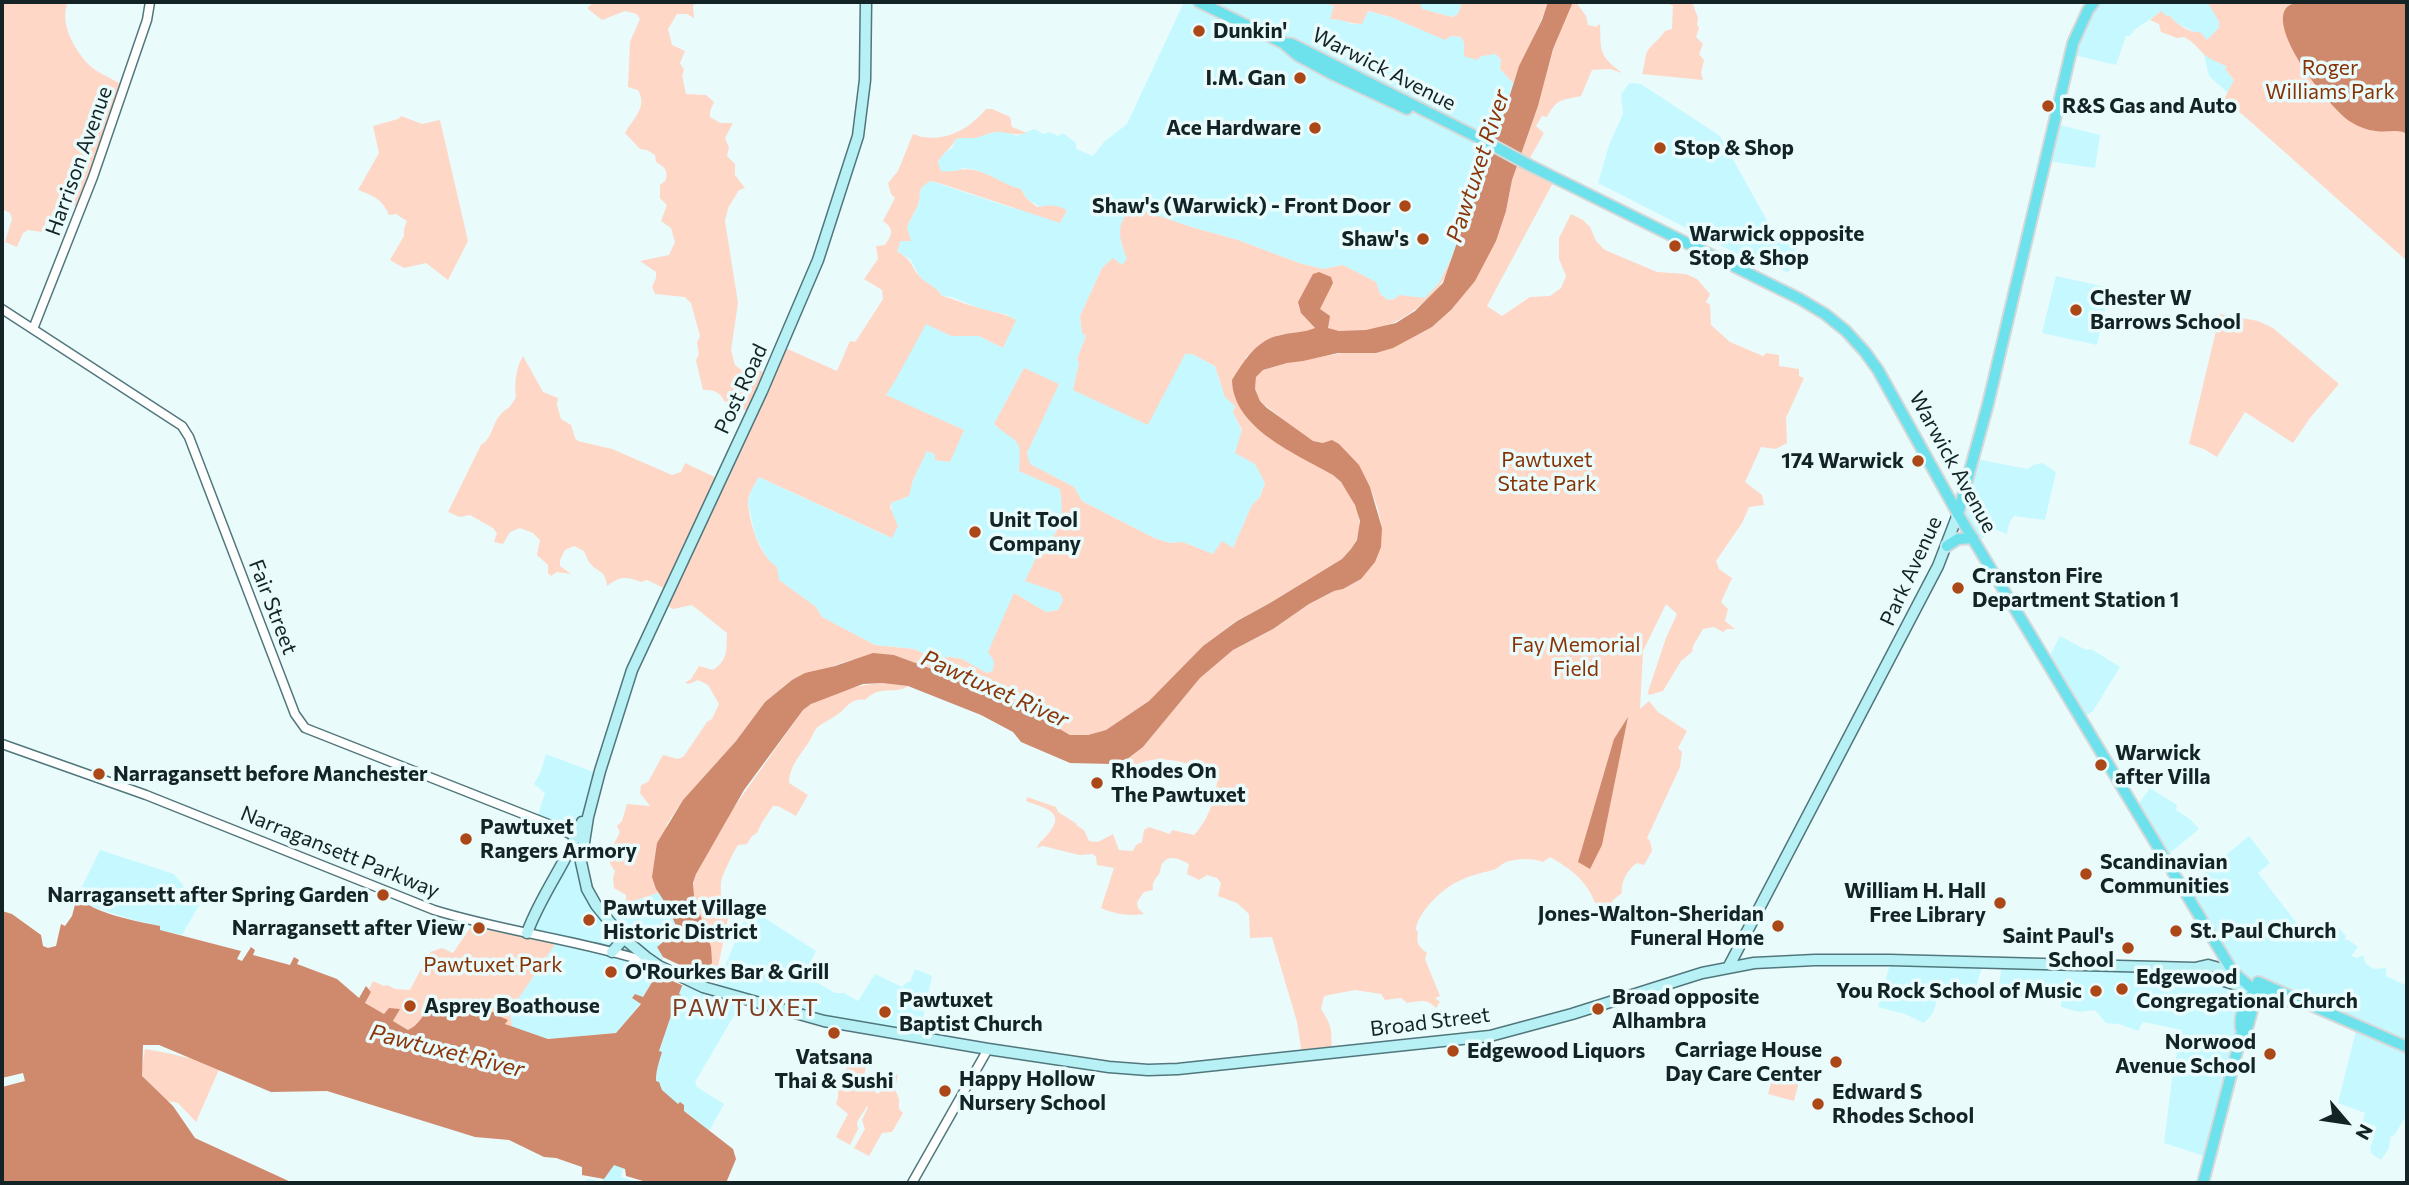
<!DOCTYPE html>
<style>
body{margin:0}
#map{position:relative;width:2409px;height:1185px;overflow:hidden;background:#eafbfc;font-family:Commissioner,sans-serif}
canvas{display:block}
.frame{position:absolute;inset:0;border:4px solid #142426;pointer-events:none}
.north{position:absolute;left:2311px;top:1087px;width:70px;height:70px;-webkit-text-stroke:5px #eafbfc;paint-order:stroke;rotate:119deg;font-size:19px;font-weight:700;line-height:28px;text-align:center;color:#142426}
.north::after{content:'';display:block;margin:auto;width:24px;height:32px;background:#142426;clip-path:polygon(50% 0,100% 100%,50% 72%,0 100%)}
</style>
<div id="map">
<canvas width="2409" height="1185"></canvas>
<div class="frame"></div>
<div class="north">N</div>
</div>
<script>
const c = document.querySelector('canvas').getContext('2d');
c.lineJoin = 'round';
function fill(path, color) { c.fillStyle = color; c.fill(path, 'evenodd'); }
function strokePath(path, color, width, dash) { c.strokeStyle = color; c.lineWidth = width; c.lineCap = dash ? 'butt' : 'round'; c.setLineDash(dash || []); c.stroke(path); }
function drawText(font, color, halo, rows, align = 'center') {
  c.font = font + ' Commissioner,sans-serif'; c.lineWidth = 7; c.setLineDash([]); c.textBaseline = 'middle'; c.strokeStyle = halo; c.fillStyle = color; for (const [text, x, y, turn = 0] of rows) {
    c.save(); c.translate(x, y); c.rotate((+turn || 0) * Math.PI / 180); c.textAlign = isNaN(turn) ? turn : align; if (halo) c.strokeText(text, 0, 0); c.fillText(text, 0, 0); c.restore();
  }
}
const built = new Path2D(`
 M1184,2H1321L1334,5L1331,19L1343,20L1351,24H1361L1367,11L1391,17L1445,39L1451,36L1461,37L1464,43L1482,56L1496,53L1501,60L1500,69L1513,83L1501,123L1488,147L1480,176L1451,259L1439,283L1425,299L1404,297L1388,300L1343,265L1323,269L1299,263L1238,240L1191,227L1127,216L1122,221L1121,243L1128,259L1122,265L1102,268L1080,316L1082,333L1086,336L1077,359L1079,363L1077,375L1073,390L1180,359L1185,354H1192L1215,366L1220,383L1235,406L1233,412L1265,483L1260,497L1252,505L1233,548L1213,554L1183,542L1171,543L1154,538L1082,501L1074,487L1029,464L1027,453L1047,407L1024,368L994,425L1017,439L1021,451L1022,471L1060,489L1063,509L1057,530L1051,540L1038,551L1063,600L1058,610L1046,612L1014,593L993,671L986,673L962,659L951,657L933,658L914,649L875,645L844,629L822,617L816,607L779,580L776,571L765,555L755,535L748,502L751,490L759,477L761,478L887,536L892,514L891,503L909,496L913,480L927,450L935,454L936,460L949,462L886,394L926,323L951,336H979L1003,348L1015,320L1006,314L984,310L952,297L942,296L940,292L920,278L911,260L897,251L901,241H910L907,227L919,203L918,194L923,185L931,181L1012,208L1040,207L1026,198L1021,189L1010,186L977,170L963,168L952,173L941,171L938,163L941,155L952,148L956,139L963,137L975,138L993,132H1006L1017,136L1034,129L1044,134L1049,132L1058,136L1063,133L1076,143V149L1093,156L1104,142L1127,124Z
 M1419,2H1462L1458,14L1452,17L1422,9Z
 M2096,2H2224L2242,61L2225,69L2236,83L2228,93L2209,76L2199,34L2174,22L2170,16H2167L2161,12L2134,30L2130,36H2126L2116,65L2074,55L2072,51Z
 M1629,83L1641,84L1720,136L1769,224L1777,234L1795,245L1796,257L1788,273L1764,259L1757,264L1598,183L1609,145L1623,114L1621,95Z
 M2056,124L2100,135L2095,168L2047,161Z
 M2056,276L2110,288L2097,345L2042,333Z
 M1976,459L2028,469L2033,465L2042,463L2056,472L2045,520L2014,516L2009,523L2007,534L1996,530L1976,542L1959,515Z
 M2060,636L2086,650L2091,649L2120,667L2093,711L2081,719L2047,661Z
 M546,754L599,774L576,837L537,818L545,793L534,784L541,771Z
 M2150,788L2177,805L2176,810L2191,820L2199,829L2164,858L2137,806Z
 M2249,836L2270,863L2258,873L2312,943L2336,925L2346,936L2345,940H2349L2358,947L2351,956L2357,958L2363,955L2366,964L2374,969L2386,968V976L2407,986V1120L2404,1119L2394,1136H2391L2389,1148L2381,1160L2372,1154L2370,1149L2377,1127L2363,1121L2365,1113L2338,1103L2357,1027L2259,987L2207,1157L2164,1143L2173,1072L2182,1030L2143,1022L2138,1031L2119,1024L2106,1023L2095,1010L2079,1012L2061,1007V1000L2017,996V986L1999,985L2002,963L2164,968L2204,974L2221,956L2183,891Z
 M575,844L581,858L584,877L604,915L626,901L630,902L658,893L668,907L676,926L674,933L657,947L663,957L657,974L642,998H632L641,1003L616,1033L548,1039L512,1027L510,1011L528,933Z
 M100,850L174,874L186,889L202,900L182,935L159,930V926L133,920L85,904L77,897Z
 M749,908L816,951L804,975L835,993H844L858,1001L875,974L902,987L907,982H910L915,969L932,976L919,1037L742,1002L695,1082L697,1087L724,1104L709,1131L670,1099L656,1082L659,1052L675,1004L678,1003L681,996L679,994L682,986L686,984L715,990Z
 M1984,962L1971,1002L1957,999L1954,1001L1940,991L1933,1013L1924,1023L1905,1014L1878,1007L1890,964Z
 M612,1163L623,1168L621,1177L638,1183H584L583,1181L590,1179L601,1182Z`);
const green = new Path2D(`
 M2,2H68C59,22 73,47 87,63C95,72 111,78 121,84L78,207L64,202L46,222L42,232L28,230L23,233L17,247L5,242L12,219L10,213L2,209Z
 M595,2H696L693,6L694,18L687,14H677L668,29L672,45L685,51L680,63L684,70L682,75L686,94L706,95L714,102L710,111V117L720,123H733L725,138L729,148L727,156L735,164V175L745,188L739,190L728,208L725,221L738,303L731,350L735,365L743,371L757,369L769,375L783,347L837,371L850,341L855,342L858,338L883,299L882,290L864,279L878,259L876,246L885,245C892,235 895,229 883,221L895,198L891,194L888,183L898,171L913,134C940,145 968,131 986,109H992L1010,117L1012,127L1027,133C1015,136 1009,132 997,132C989,132 982,137 974,138C967,139 963,137 956,139C951,149 942,153 938,162L941,171C953,173 962,167 974,170C990,173 1004,185 1021,189L1026,198L1037,207C1049,205 1055,204 1067,210L1060,223L942,184L931,181C915,189 922,193 918,205C915,212 910,219 907,227L911,241H901L897,251C914,262 909,264 920,277C927,284 937,287 942,296C954,299 964,304 976,307C990,312 1003,312 1016,320L1003,348L979,336H951L926,324L896,379L886,395L964,430L950,462L935,460V454L927,451L913,480L909,496L891,503L890,507L898,526L892,538L759,477C754,485 748,494 748,503C750,525 759,555 777,567L779,580L816,607L822,617L875,645L914,649L933,658L951,657L962,659L987,673L993,671L994,661L988,652L1014,593L1046,612L1058,610L1063,600L1060,593L1025,581L1043,543C1064,535 1063,508 1060,489L1019,471C1022,434 1017,445 994,424L1024,368L1059,384L1027,453L1030,464L1074,487L1082,501L1154,538L1170,543L1183,542L1213,554L1222,541L1233,548L1252,505L1260,497L1265,483L1255,464L1235,453L1242,430L1233,412L1235,406L1225,397L1215,366L1192,354H1185L1148,425L1073,390L1079,363L1077,359L1086,336L1082,333L1080,316L1102,268L1113,258L1122,265L1127,259C1123,248 1118,237 1121,224C1123,219 1127,214 1129,209L1142,210L1191,227L1238,240L1299,263L1323,269L1343,265L1376,282L1380,294L1388,300L1395,299L1399,295L1425,298L1439,283L1451,259C1449,274 1441,285 1430,296C1402,325 1372,335 1331,330L1328,327L1319,309L1333,283L1301,313L1315,328L1308,332L1278,335L1246,357L1252,423L1274,440L1333,475C1350,489 1367,518 1356,541C1353,548 1347,553 1342,559L1270,603L1236,621L1203,646L1149,701L1106,730L1088,735H1070L1020,706L967,682L894,655L851,660L792,680L765,702L736,741L683,800L667,824L656,889L658,893L630,902L626,901V895L614,888L613,878L615,871L610,864V857L606,852L614,844L620,832L617,826L622,821L627,804L650,806L640,793L641,785L648,782L663,755L678,759L684,756L707,722L712,719L719,704L708,685L698,680L689,684L685,683L691,679L699,666L713,670C729,659 726,650 727,633L692,605L673,609L665,604L670,591L647,580L641,582C626,576 620,576 607,586C605,568 598,574 589,562C587,559 586,555 584,551L574,546L565,550L560,560V566L571,574L557,572L551,576L548,573V565L537,555L540,540L533,533L520,528L510,532L503,544L494,542L497,533L493,528L470,515L460,517L448,512L481,445C493,438 492,423 501,414C509,406 509,410 516,397C514,385 516,367 523,356L543,392L558,398L557,405L561,419L571,425L575,438L578,441L612,449L672,475L681,472L685,463L721,480L752,413L724,401C720,391 713,390 703,390L696,360L699,354L697,343L700,336L691,303L685,297L655,294L652,287L656,278V272L640,261L669,255L675,242L671,228L661,221L667,205L660,198V185L666,180C668,169 664,167 656,162L655,155L647,150L640,149L625,133C633,119 648,107 638,90L628,87L630,42L640,19L637,14L625,11L602,20L588,9L589,6Z
 M1321,2H1419L1422,9L1452,17L1458,14L1462,2H1548C1539,30 1523,55 1513,83L1500,69L1501,60L1496,54L1482,56L1476,60L1464,56V43L1461,37L1451,36L1445,40L1391,17L1368,11L1362,24C1350,24 1342,19 1330,19L1334,6Z
 M1573,2H1578V5L1586,16L1588,25L1596,27L1600,24C1601,51 1598,55 1622,73L1610,69L1592,70L1581,96C1561,101 1558,97 1547,117L1542,116L1536,126L1544,133L1527,163L1555,179L1487,306L1502,316L1530,297L1550,296L1561,288L1566,276L1559,259V238L1571,214L1583,220L1590,227L1596,241L1605,250L1657,272L1686,274L1697,279L1710,294L1706,302L1710,305L1711,325L1730,342L1763,356L1766,353L1779,355V366L1799,369V376L1804,378L1786,418L1787,443L1776,449L1761,447L1745,482L1762,495L1764,505L1749,507L1742,523L1716,561L1719,569L1732,578L1721,602L1728,609L1725,621L1735,629H1727L1723,632L1714,627L1703,629L1693,646L1692,652L1681,661L1663,691L1649,695L1648,692L1666,638L1677,614L1666,604L1643,651L1640,709L1649,701L1658,712L1687,731L1678,748L1682,752L1680,767L1647,838L1650,841L1652,851L1644,865L1637,863C1628,869 1620,883 1622,893L1613,900L1609,909L1595,903C1587,881 1571,869 1550,857L1543,862C1533,858 1518,858 1506,862C1501,864 1498,869 1493,870C1481,873 1468,876 1457,882C1443,888 1416,914 1416,930L1418,932C1416,942 1418,947 1427,953L1425,959L1440,996L1435,998L1440,1002L1436,1008C1427,998 1419,1001 1407,1003L1401,998L1385,1000L1381,994L1355,990L1324,996L1321,1009C1333,1028 1331,1028 1332,1052L1302,1054L1297,1022L1272,937L1250,938L1249,914L1237,903L1218,896L1221,883L1217,878L1207,875L1199,880L1187,874L1189,864C1181,860 1169,853 1162,864C1160,867 1161,871 1159,874C1154,881 1152,882 1153,890L1144,892L1137,902L1138,908L1144,914C1129,916 1117,915 1101,908L1114,868L1097,865L1096,857L1093,854L1079,855L1043,846L1037,848C1039,842 1043,840 1048,834C1068,811 1043,808 1026,801L1027,797L1056,807L1058,812L1077,824L1076,825L1084,830L1089,841L1098,842L1113,834L1119,850L1133,851L1136,845L1142,842L1144,830L1149,827L1170,834L1172,830L1194,835C1207,822 1218,795 1217,776C1190,763 1161,752 1133,766L1126,760L1143,747L1200,678L1233,650L1273,629L1309,604L1334,591L1343,589L1361,579L1382,528L1378,509L1370,487L1323,443L1313,441L1301,434L1260,401L1255,389L1256,377L1263,370L1287,363L1348,352L1376,353L1432,327L1451,310L1464,291L1506,211L1512,180L1538,106L1553,49Z
 M1665,2H1692L1698,18L1697,25L1699,28L1696,37L1703,44L1699,54L1704,60L1701,73L1703,80L1642,74C1645,66 1644,57 1648,50C1653,43 1660,39 1665,31L1672,29L1673,6Z
 M2207,2H2407V261L2243,115L2223,101L2234,80L2225,69L2227,67C2221,63 2211,60 2206,56C2198,49 2194,42 2184,37L2177,38L2161,32L2159,24L2150,20L2161,11L2167,16H2170C2176,24 2190,34 2200,32L2207,40L2219,28V21Z
 M401,116L422,124L440,120L468,241L448,280L426,263L404,268L390,260L404,236V229L407,221L396,214L389,215C383,200 373,195 358,190L379,153L373,126L398,119Z
 M2220,314L2258,321L2273,328L2339,384L2310,418L2293,443L2245,412L2217,457L2204,449L2189,444Z
 M882,683L908,686C897,695 880,684 865,700C854,698 849,704 842,711C835,717 826,721 819,726C814,730 813,735 810,740C802,754 789,765 789,783L808,795L796,816L778,806H773L761,824L757,833L752,836L747,844L738,845C734,851 722,875 721,882C720,891 722,902 723,911L729,914L715,981L707,978C723,938 688,915 694,882C698,858 721,836 730,813L803,710C824,693 856,685 882,683Z
 M474,922L558,940L510,1011L512,1027L504,1023C493,1000 451,1005 430,1008L417,1026L408,1030L393,1021L399,1010L384,1014L365,1003L371,992L369,989L373,981L384,986L387,985L395,989L410,990L430,952L442,948L453,953Z
 M145,1049C171,1053 195,1060 221,1065L196,1122L178,1103L163,1100L153,1093L141,1074Z
 M850,1061L858,1064H866L864,1078L866,1085L878,1094L898,1074L895,1089L899,1099V1109L903,1113L892,1132L882,1133L869,1156L854,1148L865,1129L862,1120L868,1107L867,1106L857,1122L858,1129L850,1145L836,1137L848,1114L836,1104L838,1098V1085Z
 M1774,1072L1800,1078L1794,1101L1768,1094Z`);
const water = new Path2D(`
 M1548,2H1573L1553,49L1538,106L1512,180L1506,211L1496,241L1475,281L1451,310L1432,327L1393,348L1376,353H1338L1303,361L1287,363L1263,370L1256,377L1255,389L1260,401L1267,408L1313,441L1323,443L1332,440L1339,444L1359,465L1370,487L1382,528L1381,547L1375,562L1361,579L1343,589L1334,591L1309,604L1273,629L1233,650L1200,678L1143,747L1126,760L1111,764L1070,763L1021,742L1013,732L981,715L908,686L882,683L863,684L811,704L803,710L744,790L696,874L693,883L694,896L711,947L712,962L707,978L694,972L682,986L679,994L681,995L678,1003L675,1004L659,1051L662,1052C659,1062 656,1070 656,1081L659,1082L662,1090L678,1104L680,1102L684,1105V1111L733,1149L736,1159L726,1183H650L626,1176L625,1169L614,1165L604,1179L582,1175V1167L556,1158L544,1157L509,1140L475,1137L327,1091L271,1092L159,1045H143L142,1076L173,1106L195,1138L293,1183H2V1087L25,1081L23,1073L2,1078V911L12,914L41,935L43,946L48,948L56,946L61,924L65,926L72,916L77,897C96,914 135,921 160,926V930L241,951L237,959L242,961L251,947L255,950L253,955L290,965L294,957L299,960L297,964L337,979L359,998L366,986L371,992L365,1003L384,1014L389,1008L400,1009L393,1021L408,1030C420,1025 422,1014 432,1006C444,996 479,1006 493,1012C498,1015 502,1018 508,1020L505,1024L548,1039L616,1033L641,1004L632,998L635,994L643,997L657,974L663,957L657,947L674,933L676,926L668,907L656,889L652,877L657,843L683,800L736,741L765,702L792,680L805,673L835,666L873,653L894,655L967,682L1020,706L1070,735H1088L1106,730L1149,701L1203,646L1237,621L1270,603L1342,559L1351,549L1357,540L1360,521L1355,505L1341,482L1333,475C1297,454 1233,429 1232,380C1244,361 1257,339 1281,335C1293,332 1304,333 1315,328L1301,313L1298,302L1313,274L1319,272L1331,277L1333,283L1320,309L1330,316L1328,328L1339,331L1366,330L1396,323L1415,311L1443,283L1480,176L1488,147L1501,123L1519,66L1542,20Z
 M2319,2H2407V134C2398,128 2387,133 2376,131C2367,130 2359,127 2351,122C2331,110 2266,29 2287,7C2294,1 2310,3 2319,2Z
 M1628,717L1602,845L1590,869L1578,862L1614,739Z`);
const pier = new Path2D(`
 M663,957L707,978L705,981L695,976L686,987L657,974Z`);
const tertiary = new Path2D(`
 M2,309L182,426L189,437L295,714L305,728L556,827L576,837
 M33,329L93,177L147,20L150,2
 M2,744L146,795L434,910C505,932 580,940 651,963
 M912,1183L988,1049`);
const secondary = new Path2D(`
 M866,2L865,80L858,136L818,260L762,391L632,670L600,771L588,817L581,862L587,889L596,905L621,936L646,957L659,966L703,987L824,1021L988,1049L1109,1067L1148,1070L1178,1069L1490,1036L1572,1014L1702,973L1754,963L1815,960H1890L2195,968L2208,965L2233,972
 M527,933C541,894 568,861 582,822
 M612,952L620,943L621,936
 M1729,966L1938,566L1958,514
 M2195,968L2202,974L2253,990`);
const primary = new Path2D(`
 M1199,2L1283,43L1297,55L1334,75L1407,109
 M1283,43L1292,44L1483,140L1529,165L1800,299L1825,314L1846,331L1865,352L1878,370L1958,514L2233,972L2254,990L2286,1001L2300,1002
 M1958,514L1988,404L2073,43L2088,10L2094,2
 M1947,546L1958,539L1973,538
 M2258,982L2407,1047
 M2242,1032L2247,1029L2255,1000L2253,994
 M2203,1183L2242,1032C2236,1014 2250,993 2263,984`);
const markers = [
 [1199,31,7,"#ac4717"],
 [1300,78,7,"#ac4717"],
 [2048,106,7,"#ac4717"],
 [1315,128,7,"#ac4717"],
 [1660,148,7,"#ac4717"],
 [1405,206,7,"#ac4717"],
 [1423,239,7,"#ac4717"],
 [1675,246,7,"#ac4717"],
 [2076,310,7,"#ac4717"],
 [1918,461,7,"#ac4717"],
 [975,532,7,"#ac4717"],
 [1958,588,7,"#ac4717"],
 [2101,765,7,"#ac4717"],
 [99,774,7,"#ac4717"],
 [1097,783,7,"#ac4717"],
 [466,839,7,"#ac4717"],
 [2086,874,7,"#ac4717"],
 [383,895,7,"#ac4717"],
 [2000,903,7,"#ac4717"],
 [589,920,7,"#ac4717"],
 [1778,926,7,"#ac4717"],
 [479,928,7,"#ac4717"],
 [2176,931,7,"#ac4717"],
 [2128,948,7,"#ac4717"],
 [611,972,7,"#ac4717"],
 [2122,989,7,"#ac4717"],
 [2096,991,7,"#ac4717"],
 [410,1006,7,"#ac4717"],
 [1598,1009,7,"#ac4717"],
 [885,1012,7,"#ac4717"],
 [834,1033,7,"#ac4717"],
 [1453,1051,7,"#ac4717"],
 [2270,1054,7,"#ac4717"],
 [1836,1062,7,"#ac4717"],
 [945,1091,7,"#ac4717"],
 [1818,1104,7,"#ac4717"]
];
const poiNames = [
 ["Dunkin'",1213,31],
 ["I.M. Gan",1286,78,"right"],
 ["R&S Gas and Auto",2062,106],
 ["Ace Hardware",1301,128,"right"],
 ["Stop & Shop",1674,148],
 ["Shaw's (Warwick) - Front Door",1391,206,"right"],
 ["Warwick opposite",1689,234],
 ["Stop & Shop",1689,258],
 ["Shaw's",1409,239,"right"],
 ["Chester W",2090,298],
 ["Barrows School",2090,322],
 ["174 Warwick",1904,461,"right"],
 ["Unit Tool",989,520],
 ["Company",989,544],
 ["Cranston Fire",1972,576],
 ["Department Station 1",1972,600],
 ["Warwick",2115,753],
 ["after Villa",2115,777],
 ["Rhodes On",1111,771],
 ["The Pawtuxet",1111,795],
 ["Narragansett before Manchester",113,774],
 ["Pawtuxet",480,827],
 ["Rangers Armory",480,851],
 ["Scandinavian",2100,862],
 ["Communities",2100,886],
 ["William H. Hall",1986,891,"right"],
 ["Free Library",1986,915,"right"],
 ["Narragansett after Spring Garden",369,895,"right"],
 ["Pawtuxet Village",603,908],
 ["Historic District",603,932],
 ["Jones-Walton-Sheridan",1764,914,"right"],
 ["Funeral Home",1764,938,"right"],
 ["Narragansett after View",465,928,"right"],
 ["St. Paul Church",2190,931],
 ["Saint Paul's",2114,936,"right"],
 ["School",2114,960,"right"],
 ["O'Rourkes Bar & Grill",625,972],
 ["Edgewood",2136,977],
 ["Congregational Church",2136,1001],
 ["You Rock School of Music",2082,991,"right"],
 ["Broad opposite",1612,997],
 ["Alhambra",1612,1021],
 ["Pawtuxet",899,1000],
 ["Baptist Church",899,1024],
 ["Asprey Boathouse",424,1006],
 ["Norwood",2256,1042,"right"],
 ["Avenue School",2256,1066,"right"],
 ["Carriage House",1822,1050,"right"],
 ["Day Care Center",1822,1074,"right"],
 ["Edgewood Liquors",1467,1051],
 ["Vatsana",834,1057,"center"],
 ["Thai & Sushi",834,1081,"center"],
 ["Happy Hollow",959,1079],
 ["Nursery School",959,1103],
 ["Edward S",1832,1092],
 ["Rhodes School",1832,1116]
];
const parkNames = [
 ["Roger",2330,68],
 ["Williams Park",2330,92],
 ["Pawtuxet",1547,460],
 ["State Park",1547,484],
 ["Fay Memorial",1576,645],
 ["Field",1576,669],
 ["Pawtuxet Park",493,965]
];
const streetNames = [
 ["Warwick Avenue",1384,69,27],
 ["Harrison Avenue",79,161,-70],
 ["Post Road",741,389,-65],
 ["Warwick Avenue",1953,462,61],
 ["Park Avenue",1911,571,-65],
 ["Fair Street",273,607,69],
 ["Narragansett Parkway",340,852,22],
 ["Broad Street",1430,1022,-7]
];
const waterNames = [
 ["Pawtuxet River",1478,166,-72],
 ["Pawtuxet River",995,689,24],
 ["Pawtuxet River",447,1051,14]
];
const quarterNames = [
 ["PAWTUXET",746,1008]
];
fill(built, '#c5f9ff');
fill(green, '#fed7c7');
fill(water, '#cf896d');
fill(pier, '#eafbfc');
strokePath(tertiary, '#51777c', 11);
strokePath(secondary, '#51777c', 13);
strokePath(primary, '#d5d8d8', 14);
strokePath(tertiary, '#fff', 8);
strokePath(secondary, '#b7f1f5', 10);
strokePath(primary, '#6ee2ec', 10);
for (const [x, y, r, color] of markers) { const dot = new Path2D(); dot.arc(x, y, r, 0, 2 * Math.PI); c.fillStyle = color; c.fill(dot); strokePath(dot, '#eafbfc', 2.5); }
drawText('bold 21px', '#142426', '#eafbfc', poiNames, 'left');
drawText('21px', '#873305', '#eafbfc', parkNames);
drawText('21px', '#142426', '#eafbfc', streetNames);
drawText('italic 23px', '#8a350a', '#eafbfc', waterNames);
c.letterSpacing = '2px';
drawText('24px', '#7e3c20', '#eafbfc', quarterNames);
c.letterSpacing = '0px';
</script>
